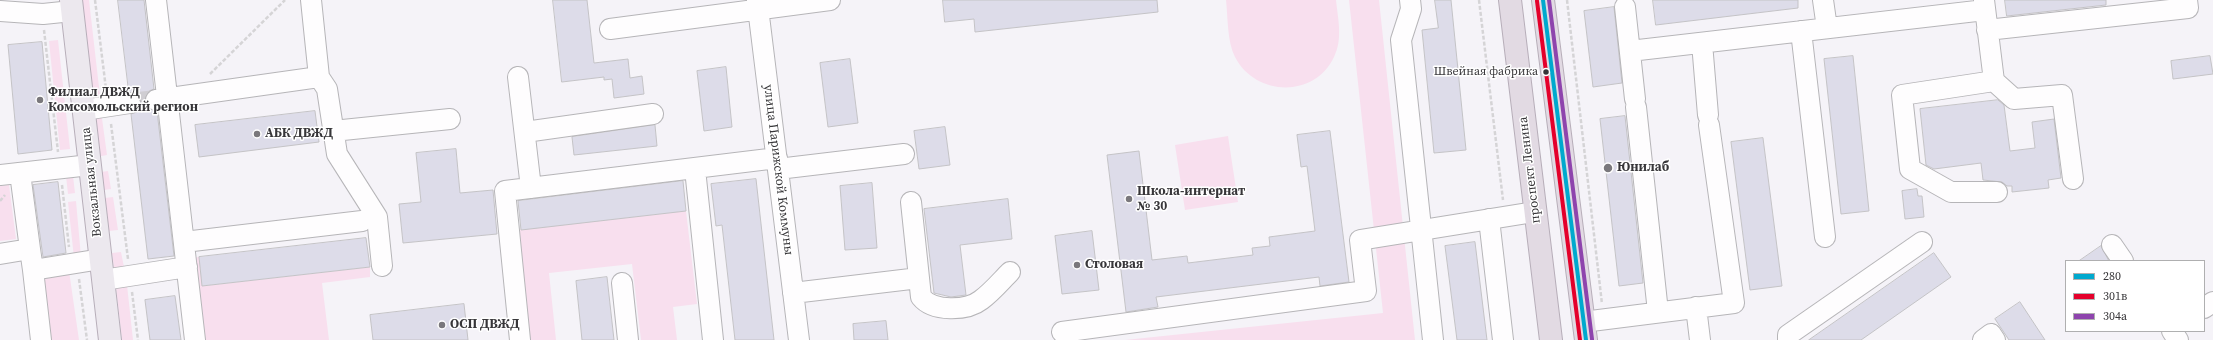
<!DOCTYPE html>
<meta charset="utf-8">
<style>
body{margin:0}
#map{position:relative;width:2213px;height:340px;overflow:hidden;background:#f5f3f8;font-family:"Source Serif 4",serif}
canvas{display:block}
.legend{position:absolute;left:2065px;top:260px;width:140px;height:72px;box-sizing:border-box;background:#fff;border:1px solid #afafb0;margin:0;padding:5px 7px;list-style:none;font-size:12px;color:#373639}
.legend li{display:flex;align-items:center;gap:8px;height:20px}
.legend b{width:20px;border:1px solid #afafb0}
</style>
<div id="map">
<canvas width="2213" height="340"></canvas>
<ul class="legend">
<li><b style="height:5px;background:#00a9ce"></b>280</li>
<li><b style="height:5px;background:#e4002b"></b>301в</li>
<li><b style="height:5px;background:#8e44ad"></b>304а</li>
</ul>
</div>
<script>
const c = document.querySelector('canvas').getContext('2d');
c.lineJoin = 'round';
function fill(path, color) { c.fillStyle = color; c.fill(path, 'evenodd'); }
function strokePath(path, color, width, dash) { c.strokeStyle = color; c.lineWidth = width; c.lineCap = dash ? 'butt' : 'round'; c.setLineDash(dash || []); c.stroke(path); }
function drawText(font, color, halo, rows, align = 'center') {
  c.font = font + ' "Source Serif 4",serif'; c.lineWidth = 3; c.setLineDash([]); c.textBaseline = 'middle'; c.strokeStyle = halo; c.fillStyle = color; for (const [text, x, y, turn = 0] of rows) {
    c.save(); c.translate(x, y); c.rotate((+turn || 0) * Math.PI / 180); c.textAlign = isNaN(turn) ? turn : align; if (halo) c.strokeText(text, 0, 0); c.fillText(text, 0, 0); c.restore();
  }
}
const green = new Path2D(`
 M78,0H89L100,96L90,97Z
 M1226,0H1336C1338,19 1343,39 1334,57C1314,99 1255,96 1235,57C1227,41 1228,18 1226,0Z
 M1349,0H1379L1415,340H1125L1383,313Z
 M58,40L70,149L60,150L49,41Z
 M101,111L107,155L96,157L91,112Z
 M1228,136L1238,202L1185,210L1175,145Z
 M108,171L111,189L104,190L101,172Z
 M66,176H73L75,193L68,194Z
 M9,185L16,239L0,241V186Z
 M113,197L118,230L109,231L105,198Z
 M76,201L81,257L74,258L68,202Z
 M686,211L697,304L673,307L677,340H641L632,264L549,273L556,340H529L517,230Z
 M121,252L124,267L114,268L112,253Z
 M199,257L203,286L370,267V277L322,283L329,340H198L188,258Z
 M69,271L79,340H46L38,278Z
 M127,285L133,340H122L116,287Z`);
const building = new Path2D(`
 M118,0H144L154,89L149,91L145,101L147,107L157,111L174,256L148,259L131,114L137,112L141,102L139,96L129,92Z
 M553,0H587L594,63L628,59L630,78L642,76L644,94L614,98L612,79L604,80V77L562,82Z
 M943,0H1157L1158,12L975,32L974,19L945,22Z
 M1435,0H1451L1466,150L1434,153L1422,30L1438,28Z
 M1653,0H1798V8L1656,25Z
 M2005,0H2106V5L2007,16Z
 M1614,7L1622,83L1593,87L1584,11Z
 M42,42L52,150L18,154L8,45Z
 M1853,56L1869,211L1841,214L1824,59Z
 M2210,56L2213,74L2173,79L2171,61Z
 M850,59L858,123L828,127L820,63Z
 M726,67L732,127L704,131L697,71Z
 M1998,100L2004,105L2010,151L2035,148L2032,122L2054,119L2061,178L2048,180L2049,188L2012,192V186H2007L2002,182L1983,180L1981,163L1934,169L1926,165L1920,109Z
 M315,111L319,142L199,157L195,125Z
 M1625,116L1643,283L1619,286L1600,119Z
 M655,125L657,146L574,155L572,137Z
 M945,127L950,165L919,169L914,131Z
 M1330,131L1349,282L1320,286L1319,277L1156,297L1158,307L1126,312L1107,155L1139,151L1152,260L1187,256L1188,263L1253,255L1252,248L1270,246L1269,237L1315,231L1307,166L1301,167L1297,135Z
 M1763,138L1782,286L1750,290L1731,142Z
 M456,149L460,193L493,190L497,234L403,243L399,204L421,202L416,153Z
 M756,179L774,340H735L722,225L716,226L711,184Z
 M683,181L686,211L521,230L518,201Z
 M58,182L66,253L43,257L33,185Z
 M872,183L877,248L845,250L840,186Z
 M1917,189L1918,196H1922L1924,217L1905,219L1902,191Z
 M1008,199L1012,239L960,245L966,295L951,297L934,293L924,209Z
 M1092,231L1099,290L1062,294L1055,236Z
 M366,238L370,267L202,286L199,257Z
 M1475,242L1487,340H1457L1445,246Z
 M2101,246L2109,261H2079Z
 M1934,253L1951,277L1861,340H1809Z
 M607,277L614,340H582L576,281Z
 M175,296L181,340H150L145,300Z
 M2020,302L2045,340H2009L1995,319Z
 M464,304L468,340H373L370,315Z
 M886,321L888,340H854L853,324Z`);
const minorTunnel = new Path2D(`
 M130,103L156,100`);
const path = new Path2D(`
 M95,0L106,89
 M1479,0L1503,200
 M1567,0L1602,304
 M44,30L58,152
 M210,74L285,0
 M111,124L128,259
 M62,185L69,247
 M0,201L5,195
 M79,279L87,340
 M132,292L138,340`);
const minor = new Path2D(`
 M156,0L195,340
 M757,0L799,340
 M1410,0L1411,9L1401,40L1433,340
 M1823,0L1827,28
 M1984,0L1994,81L1902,95L1910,169L1951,192H1997
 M1625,7L1635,99
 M0,11L43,14L72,11
 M610,29L830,0
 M1987,30L2188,8L2187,0
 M1801,31L1825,237
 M1702,43L1708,115
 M1630,51L1985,10
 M319,77L327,89L337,154L377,217L382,266
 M518,77L531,188
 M1994,81L2014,99L2062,95L2073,179
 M156,100L319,77L311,0
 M1636,107L1658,312
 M84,110L130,103
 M333,131L450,119
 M525,132L653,114
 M695,169L713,340
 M778,169L904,154
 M0,175L90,165
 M911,202L921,297C933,312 967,311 981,300C992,292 1001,281 1010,272
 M1489,219L1503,340
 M184,242L362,221
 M2112,245L2123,261
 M30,249L33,270L101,259
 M0,254L30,249L20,173
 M33,270L41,340
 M103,280L187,267
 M622,283L628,340
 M793,293L919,278
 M1696,307L1700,340
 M2204,308L2213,302
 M1583,322L1734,303L1709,125
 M2172,331L2178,340
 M1062,332L1366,291L1360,240L1534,212
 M520,340L505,191L777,158
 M1788,340V335L1922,242
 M1983,340L1991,334L1995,340`);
const major = new Path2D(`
 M71,0L110,340`);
const highway = new Path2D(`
 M1510,0L1551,340
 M1543,0L1586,340`);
const bus1 = new Path2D(`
 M1543,0L1586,340`);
const bus2 = new Path2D(`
 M1537,1L1580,340`);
const bus3 = new Path2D(`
 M1549,0L1592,339`);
const markers = [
 [1546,72,3.5,"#373639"],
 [40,100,4,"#7a787c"],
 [257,134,4,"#7a787c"],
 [1608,168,5,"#7a787c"],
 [1129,199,4,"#7a787c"],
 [1077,265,4,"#7a787c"],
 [442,325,4,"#7a787c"]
];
const busNames = [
 ["Швейная фабрика",1538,72]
];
const poiNames = [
 ["Филиал ДВЖД",48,93],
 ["Комсомольский регион",48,108],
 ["АБК ДВЖД",265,134],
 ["Юнилаб",1617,168],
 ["Школа-интернат",1137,192],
 ["№ 30",1137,207],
 ["Столовая",1085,265],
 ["ОСП ДВЖД",450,325]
];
const streetNames = [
 ["улица Парижской Коммуны",778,170,83],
 ["проспект Ленина",1530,170,-97],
 ["Вокзальная улица",92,182,-96]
];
fill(green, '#f8dfee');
fill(building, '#dddce9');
strokePath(building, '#c4c3c6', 1);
strokePath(minorTunnel, '#cfcdd2', 20, [20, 10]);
strokePath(minor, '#b6b5b8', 22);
strokePath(major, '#b7aeb9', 24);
strokePath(highway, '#b7aeb9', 24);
strokePath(path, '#d5d4d6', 2.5, [4, 2]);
strokePath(minor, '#fefdfe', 20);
strokePath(major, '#ece8ee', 22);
strokePath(highway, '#e2dae3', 22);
strokePath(bus1, '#00a9ce', 4);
strokePath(bus2, '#e4002b', 4);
strokePath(bus3, '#8e44ad', 4);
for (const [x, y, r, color] of markers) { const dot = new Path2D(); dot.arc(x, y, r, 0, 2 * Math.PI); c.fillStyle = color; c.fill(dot); strokePath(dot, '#fff', 1.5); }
drawText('12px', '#373639', '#fff', busNames, 'right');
drawText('bold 13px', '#373639', '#fff', poiNames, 'left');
drawText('13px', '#373639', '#fff', streetNames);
</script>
